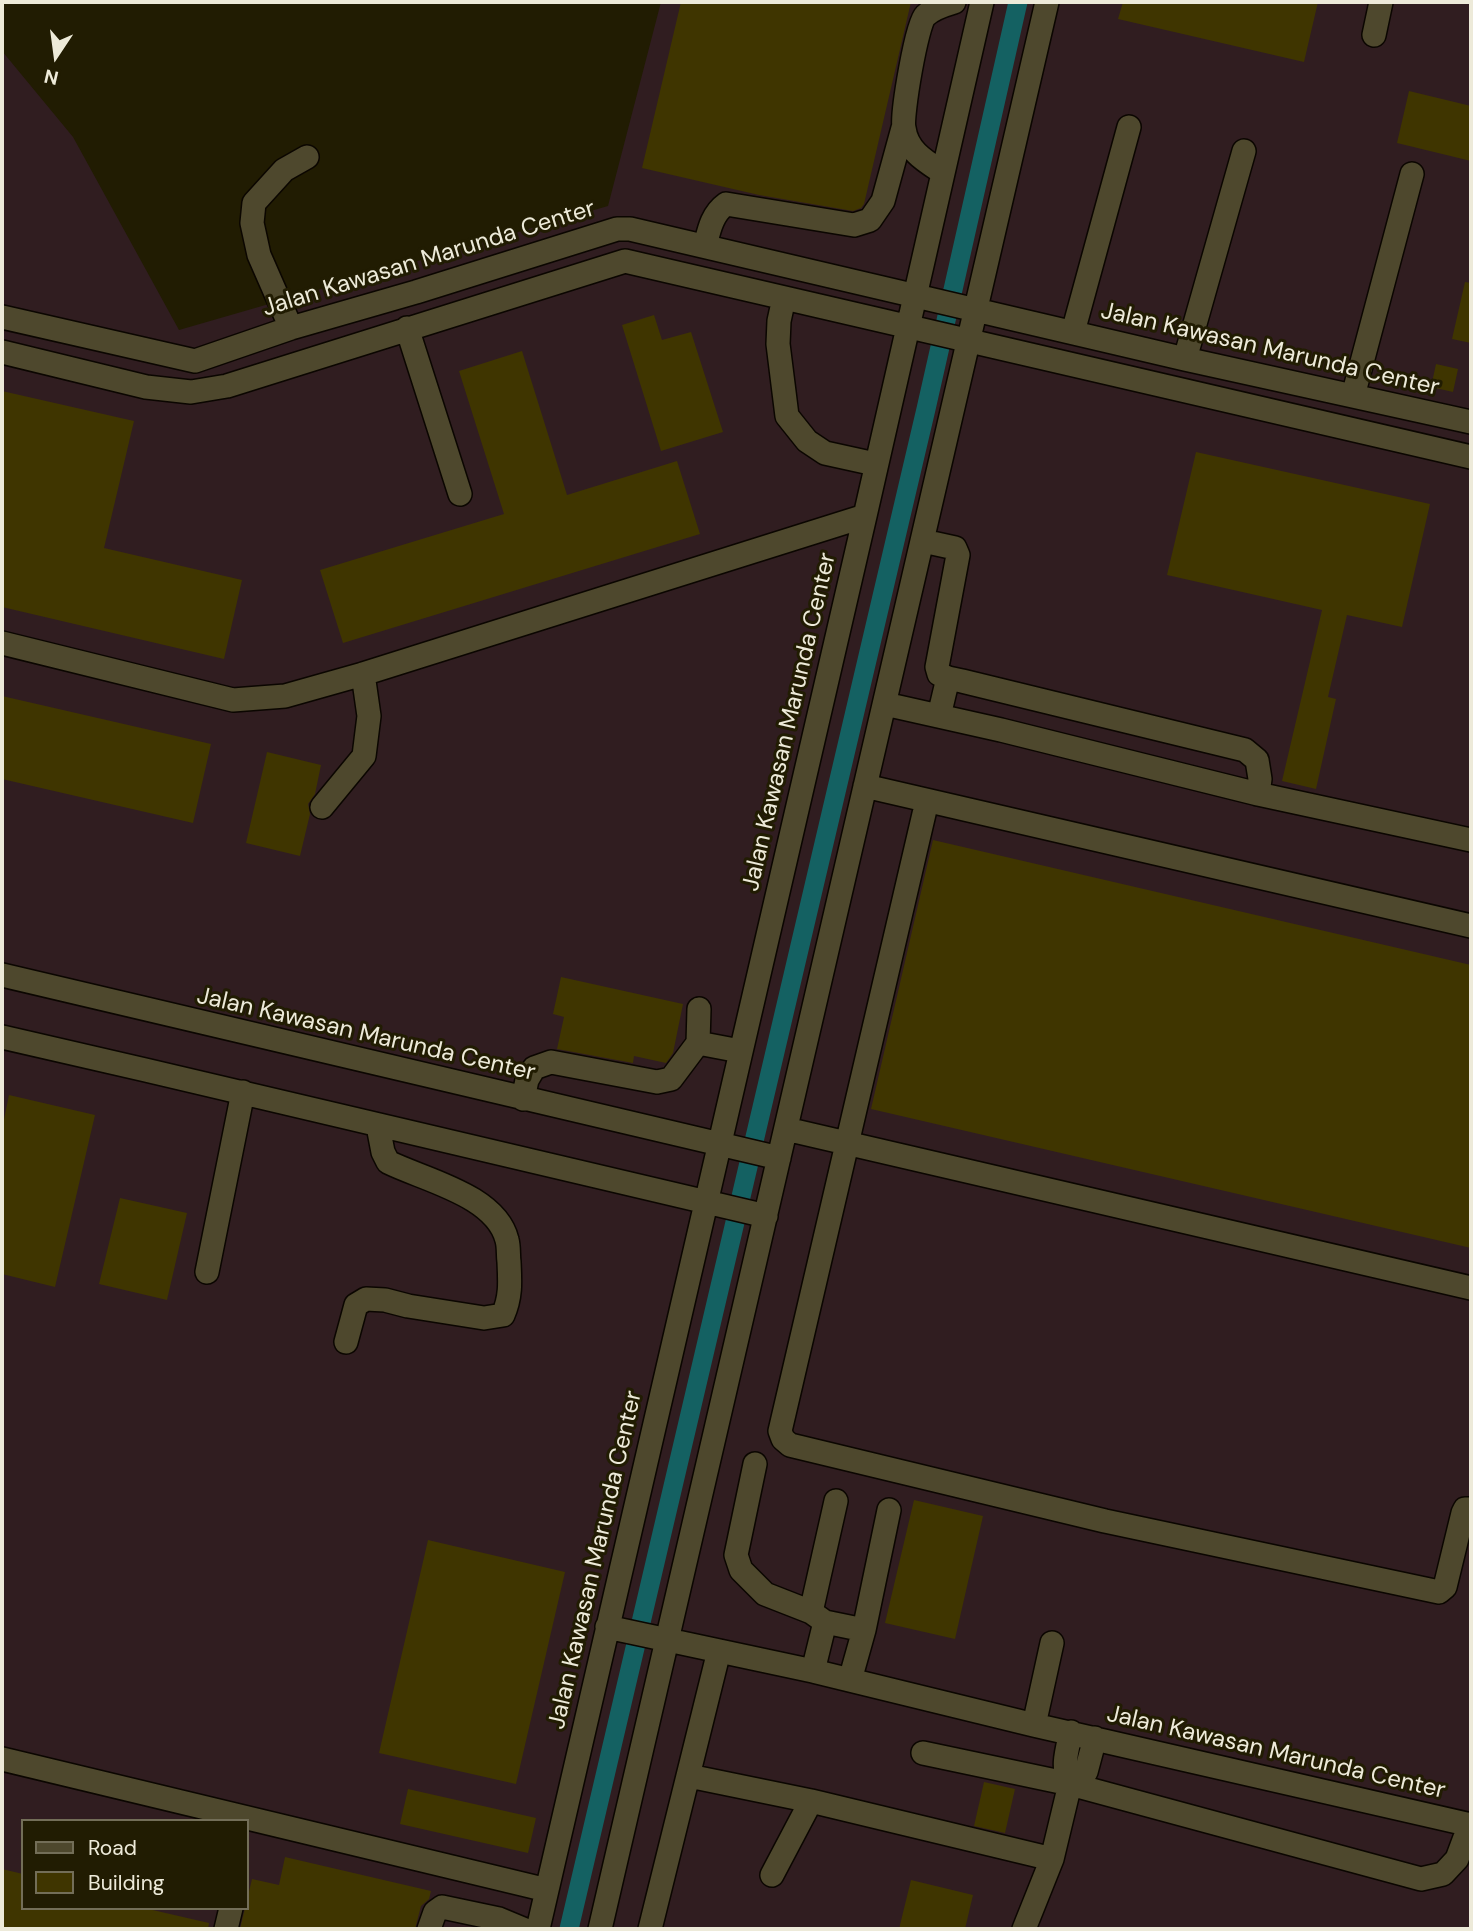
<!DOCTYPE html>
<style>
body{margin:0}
#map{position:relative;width:1473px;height:1931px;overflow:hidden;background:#211c02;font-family:"DM Sans",sans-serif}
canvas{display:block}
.frame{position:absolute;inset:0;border:4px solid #edead9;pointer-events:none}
.legend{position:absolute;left:21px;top:1819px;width:228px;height:91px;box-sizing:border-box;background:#211c02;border:2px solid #736e58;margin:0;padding:9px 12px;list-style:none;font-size:21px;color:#edead9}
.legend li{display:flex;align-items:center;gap:14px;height:35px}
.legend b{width:35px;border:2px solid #736e58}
.north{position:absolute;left:21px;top:21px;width:70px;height:70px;-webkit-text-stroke:5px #211c02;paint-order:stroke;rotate:193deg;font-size:19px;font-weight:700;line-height:28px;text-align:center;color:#edead9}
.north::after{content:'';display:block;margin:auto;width:24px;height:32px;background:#edead9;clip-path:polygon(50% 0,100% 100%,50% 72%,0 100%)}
</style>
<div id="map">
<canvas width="1473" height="1931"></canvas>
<div class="frame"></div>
<ul class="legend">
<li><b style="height:9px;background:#4e482d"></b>Road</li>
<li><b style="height:19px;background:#3f3500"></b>Building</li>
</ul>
<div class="north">N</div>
</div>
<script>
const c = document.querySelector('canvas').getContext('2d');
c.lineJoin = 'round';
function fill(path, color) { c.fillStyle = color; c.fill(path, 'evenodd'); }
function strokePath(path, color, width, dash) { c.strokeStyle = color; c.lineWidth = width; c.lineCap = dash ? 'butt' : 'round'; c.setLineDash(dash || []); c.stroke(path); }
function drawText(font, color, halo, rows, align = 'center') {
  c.font = font + ' "DM Sans",sans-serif'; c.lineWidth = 6; c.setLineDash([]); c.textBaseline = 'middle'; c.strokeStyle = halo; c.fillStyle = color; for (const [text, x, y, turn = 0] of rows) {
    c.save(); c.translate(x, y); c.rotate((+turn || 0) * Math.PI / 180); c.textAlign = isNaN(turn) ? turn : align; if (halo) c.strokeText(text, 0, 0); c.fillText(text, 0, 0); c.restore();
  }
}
const industrial = new Path2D(`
 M661,2H1471V1929H2V51L73,137L179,330L608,206ZM23,1821H247V1908H23Z`);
const canal = new Path2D(`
 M569,1929L926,409L1018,2`);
const building = new Path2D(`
 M681,2H911L864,204L861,208L853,211L759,195L642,168Z
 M1123,2H1318L1304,62L1118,19Z
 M1409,91L1471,106V161L1397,143Z
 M1465,282L1471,283V343L1452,339Z
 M654,315L662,340L691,332L723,432L661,451L622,325Z
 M522,351L567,495L677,461L700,534L343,643L320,570L504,514L459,371Z
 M1436,364L1458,369L1453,392L1431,387Z
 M2,391L134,421L104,548L242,580L224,659L2,607Z
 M1196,452L1430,504L1402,627L1347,615L1328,697L1336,699L1316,789L1282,781L1322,610L1167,575Z
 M2,696L211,744L193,823L2,779Z
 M267,752L321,765L315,794L308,804L310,814L300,856L246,843Z
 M933,840L1471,965V1248L871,1109Z
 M561,977L683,1004L673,1053L666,1063L634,1056L633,1063L557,1049L564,1017L553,1014Z
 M9,1095L95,1115L55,1287L2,1274V1129Z
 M120,1198L187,1213L167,1300L99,1284Z
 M914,1500L983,1516L955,1639L885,1623Z
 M428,1540L565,1572L516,1784L379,1753Z
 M984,1782L1015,1789L1005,1833L974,1826Z
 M408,1789L536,1818L528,1853L400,1824Z
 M285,1857L431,1891L429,1899L421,1906L415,1929H240L252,1879L279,1885Z
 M2,1869L23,1874V1908H144L209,1923L208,1929H2Z
 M911,1880L973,1895L965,1929H899Z`);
const minor = new Path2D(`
 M1374,35L1381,2
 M942,172C925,161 907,151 904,128C901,116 917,23 925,16C933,8 944,5 954,2
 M705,246C709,230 712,214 726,204L854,225L870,220L883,201L903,128
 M784,298L779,321L778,344L787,416L807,441L825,453L875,464
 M2,317L195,361L291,328L416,292L617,229H630L1185,359L1471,422
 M291,328L259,255L252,223L254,203L284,170L307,157
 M407,328L460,494
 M1073,332L1129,127
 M2,352L146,387L191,392L227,386L625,261L1471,457
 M1185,359L1244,151
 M1353,396L1412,174
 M923,541L955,548L958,555L937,667L939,674L948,678
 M2,643L233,700L285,696L363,674L865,516
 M885,704L1001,730L1258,794L1471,840
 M939,716L948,678L962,681L1245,750L1257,760L1260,779L1258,794
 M865,786L1471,926
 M927,801L780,1431L783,1439L790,1445L1105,1521L1439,1592L1445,1587L1463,1513L1465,1509H1471
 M322,807L364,756L369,716L363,674
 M2,975L779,1158
 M2,1037C257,1095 511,1157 766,1216
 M698,1043L699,1009
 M523,1099L527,1080L534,1068L551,1062L657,1082L671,1079L698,1043L740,1051
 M786,1129L1471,1288
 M207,1272L243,1092
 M346,1342L356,1305L366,1299L385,1300L408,1306L484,1318L503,1315C511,1297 510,1282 509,1262C508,1255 509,1247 507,1240C496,1195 424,1180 388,1162L383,1152L378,1126
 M755,1464L736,1555L741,1570L765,1594L811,1612
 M836,1501L811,1612L825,1622L864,1630
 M607,1627L813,1671L1034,1725L1471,1825
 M813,1671L825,1622
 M850,1680L864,1630L889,1510
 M1034,1725L1052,1643
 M923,1753L1070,1784L1421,1879L1443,1874L1457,1859L1470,1824
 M2,1759L547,1890
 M689,1776L811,1801
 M1070,1784L1086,1772L1095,1738
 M772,1875L811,1801L1052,1859
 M226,1929L231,1908
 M429,1929L435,1912L442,1907L499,1919L523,1929
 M538,1929L865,516L982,2
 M600,1929L1047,2
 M650,1929L719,1651
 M1024,1929L1052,1859L1070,1784C1061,1768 1067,1750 1071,1732`);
const streetNames = [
 ["Jalan Kawasan Marunda Center",429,259,-17],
 ["Jalan Kawasan Marunda Center",1270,350,13],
 ["Jalan Kawasan Marunda Center",790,722,-77],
 ["Jalan Kawasan Marunda Center",366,1035,13],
 ["Jalan Kawasan Marunda Center",596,1560,-77],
 ["Jalan Kawasan Marunda Center",1276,1753,13]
];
fill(industrial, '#301d20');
strokePath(canal, '#146162', 19);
fill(building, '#3f3500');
strokePath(minor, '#0b0600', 26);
strokePath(minor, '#4e482d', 23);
drawText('24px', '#edead9', '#211c02', streetNames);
</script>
